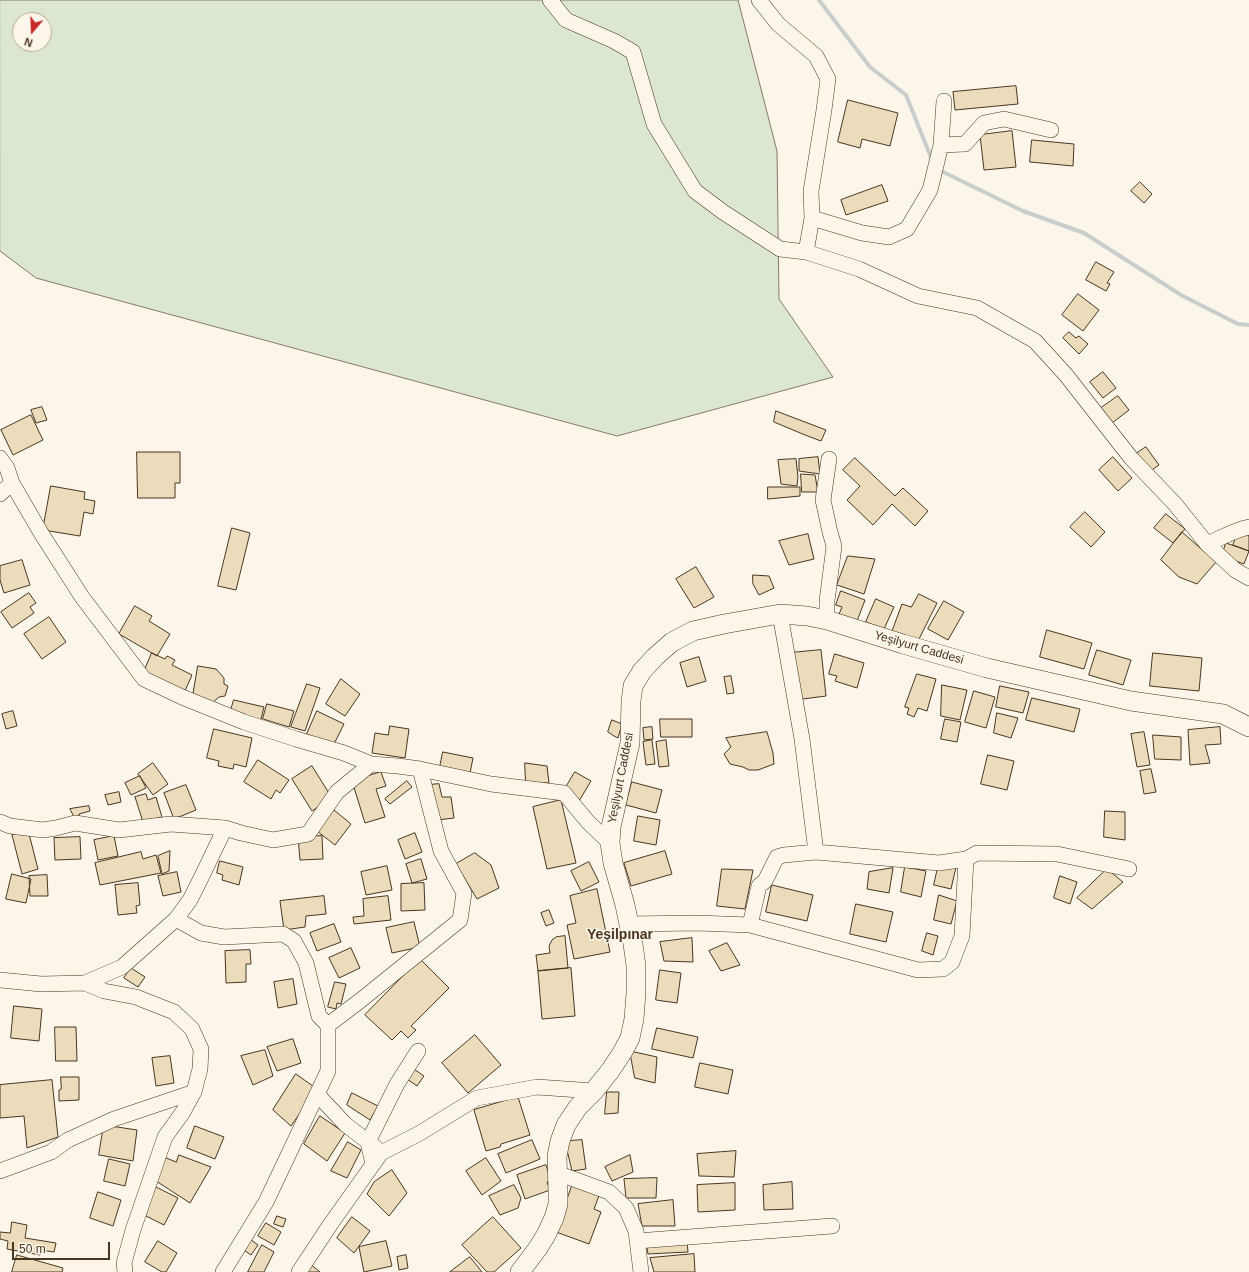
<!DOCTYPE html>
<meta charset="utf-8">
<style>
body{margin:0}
#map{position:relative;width:1249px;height:1272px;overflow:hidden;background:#fbf6e9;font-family:Helvetica,sans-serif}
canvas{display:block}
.north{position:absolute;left:12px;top:12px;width:40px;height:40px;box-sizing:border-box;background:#fbf6e9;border:1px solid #b4a999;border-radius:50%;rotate:199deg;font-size:11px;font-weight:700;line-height:16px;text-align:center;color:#4a3520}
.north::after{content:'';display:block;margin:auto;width:14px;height:18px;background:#c62828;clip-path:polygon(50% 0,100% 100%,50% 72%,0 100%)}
.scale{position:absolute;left:12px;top:1242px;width:98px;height:18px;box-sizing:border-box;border:2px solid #4a3520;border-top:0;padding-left:5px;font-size:12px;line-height:14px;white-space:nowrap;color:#4a3520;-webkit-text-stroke:3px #fbf6e9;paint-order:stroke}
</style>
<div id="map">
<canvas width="1249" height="1272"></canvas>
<div class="north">N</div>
<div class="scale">50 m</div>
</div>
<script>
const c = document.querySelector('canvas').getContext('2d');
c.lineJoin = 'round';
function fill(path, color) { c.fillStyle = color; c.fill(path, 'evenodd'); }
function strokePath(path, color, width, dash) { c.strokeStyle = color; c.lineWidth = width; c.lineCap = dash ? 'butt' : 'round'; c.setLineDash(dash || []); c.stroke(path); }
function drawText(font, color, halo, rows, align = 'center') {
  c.font = font + ' Helvetica,sans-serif'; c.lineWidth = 3; c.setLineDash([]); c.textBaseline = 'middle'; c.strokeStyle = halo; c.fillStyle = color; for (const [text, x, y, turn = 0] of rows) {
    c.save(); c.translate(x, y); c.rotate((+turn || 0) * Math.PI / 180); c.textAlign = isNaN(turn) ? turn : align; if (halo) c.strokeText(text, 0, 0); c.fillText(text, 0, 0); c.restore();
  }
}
const green = new Path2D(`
 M0,0H738L777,151L779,299L833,377L617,436L36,278L0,251ZM20,20H44V44H20Z`);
const stream = new Path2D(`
 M819,0L870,67L906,95L932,160
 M937,169L1023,211L1084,233L1181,295L1238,324L1249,325`);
const building = new Path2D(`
 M1016,86L1018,104L955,110L953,92Z
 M848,100L898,113L890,146L862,139L860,148L838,142Z
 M1012,131L1016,167L984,170L980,135Z
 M1032,140L1074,144L1073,166L1030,162Z
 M1140,182L1152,194L1144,203L1131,191Z
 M882,185L888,201L846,215L841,200Z
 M1096,262L1114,272L1107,283L1110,284L1106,291L1086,280Z
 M1078,294L1099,310L1083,331L1062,315Z
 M1069,332L1076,338L1079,336L1088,344L1079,354L1063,338Z
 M1103,372L1116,388L1103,398L1090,382Z
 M1118,396L1129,410L1112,423L1101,408Z
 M42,407L47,420L36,423L31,410Z
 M776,411L826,430L821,441L805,435L774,422Z
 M31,415L43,440L13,455L1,430Z
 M1146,447L1159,465L1149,472L1136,454Z
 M137,452H180V483H175V498H138Z
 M818,457L820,474L799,471V459Z
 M1113,457L1132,478L1118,491L1099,470Z
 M855,458L895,496L903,488L928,511L915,526L892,504L873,525L847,500L860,486L843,470Z
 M796,459L798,477L797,486L781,484L778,460Z
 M801,474L815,475L818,492H802Z
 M51,486L85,492L84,499L95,501L93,514L84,512L80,536L43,530Z
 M768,487H800V496L768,499Z
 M1085,512L1105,532L1091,547L1070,527Z
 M1166,514L1185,529L1173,543L1154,528Z
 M232,528L250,533L236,590L218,586Z
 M1239,531L1249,536V551L1233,545Z
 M1182,532L1216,562L1197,584L1179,577L1161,560Z
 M808,534L814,559L789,565L779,541Z
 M1226,543L1249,551L1244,564L1222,556Z
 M848,556L875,559L864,594L837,585Z
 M22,560L30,585L4,593L0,580V566Z
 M696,567L714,597L694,608L676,579Z
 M753,575L769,576L774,588L759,595L753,584Z
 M841,591L865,600L857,621L839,614L842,607L836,605Z
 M29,593L36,603L30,607L34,613L12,628L1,612Z
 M919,594L937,603L917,643L892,631L902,604L911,607Z
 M876,599L894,607L884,629L866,622Z
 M944,601L964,612L948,640L928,629Z
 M135,606L152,616L149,621L170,634L157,656L119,634Z
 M49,617L66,642L42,659L24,634Z
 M1047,630L1092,643L1084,669L1040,657Z
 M821,650L826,696L795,700L790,653Z
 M1097,650L1131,660L1123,685L1089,675Z
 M152,653L165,659L167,656L175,660L172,665L192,675L184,693L143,674Z
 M1153,653L1202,658L1199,691L1150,686Z
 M835,654L864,663L857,688L835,681L837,676L829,674Z
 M699,657L706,681L687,687L680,663Z
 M198,666L216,669L224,678V684L228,686L225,696L219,697L212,703L193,696Z
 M917,674L936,679L927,711L918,708L914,717L907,714L909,708L905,707Z
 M731,676L734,693L727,694L724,677Z
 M341,679L360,694L345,716L326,704Z
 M307,684L320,688L305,731L291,727Z
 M942,685L967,690L960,720L941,716Z
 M1000,686L1029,692L1023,713L996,707Z
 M974,691L995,697L986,728L965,722Z
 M1032,698L1080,709L1074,732L1026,720Z
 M234,700L264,707L260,723L230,713Z
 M267,704L294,711L289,727L263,719Z
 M13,711L17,726L6,729L2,714Z
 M317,711L344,724L333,746L307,734Z
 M997,713L1018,718L1011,738L994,733Z
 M660,719H692V737H661Z
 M945,719L961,722L957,742L941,739Z
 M612,720L622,724L618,738L614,736L608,732Z
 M390,726L409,729L405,758L372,753L375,733L388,735Z
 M652,727L653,739L644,740L643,728Z
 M1220,727L1221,744L1205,745L1210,763L1190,765L1188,730Z
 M214,729L252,738L246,767L234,764L233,769L218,766L219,761L207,758Z
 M767,732L773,753L774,764L758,770H749L743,767L730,764L724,754L731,747L726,738Z
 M1144,732L1150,765L1137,767L1131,734Z
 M1153,735L1181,737V760L1155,759Z
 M652,740L655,764L646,765L643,742Z
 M666,740L669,766L659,767L656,742Z
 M443,752L473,758L470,773L440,767Z
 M988,755L1014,761L1007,790L981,784Z
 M258,760L289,780L280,793L276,790L271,799L244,782Z
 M153,763L168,784L153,795L138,774Z
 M525,763L547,766L549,783H526Z
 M312,766L332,798L312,811L292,779Z
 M1151,769L1156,792L1144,794L1140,771Z
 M381,772L386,786L376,789L385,817L365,823L352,781Z
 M575,772L591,781L579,801L565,789Z
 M140,776L146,788L131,795L125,783Z
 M407,781L412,787L390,804L385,799Z
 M632,782L662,790L656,813L626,805Z
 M439,784L442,797H451L454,818L437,820L429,785Z
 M186,785L196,810L174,819L164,793Z
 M119,792L121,802L108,805L105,795Z
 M146,794L148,800L156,797L162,817L143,822L135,797Z
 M561,800L576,863L547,869L533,807Z
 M89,806L90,811L79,814V817H74L70,809Z
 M334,810L351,824L335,845L317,831Z
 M1105,811L1125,812V840L1104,837Z
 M638,816L660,820L656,845L634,841Z
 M28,830L38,869L22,874L12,835Z
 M415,833L422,852L405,859L398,840Z
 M114,836L118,856L98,860L94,840Z
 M322,836L323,859L300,860L298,837Z
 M80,837L81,859L55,860L54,838Z
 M170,851L169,871L162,874L158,856Z
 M665,851L672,874L631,886L624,863Z
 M141,852L143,859L156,855L161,873L100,885L95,863Z
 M475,853L491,865L499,888L477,899L456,864Z
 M421,859L427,879L412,883L406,864Z
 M220,861L243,867L239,885L222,880L223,875L217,873Z
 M589,862L599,882L581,891L571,871Z
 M939,863L956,867L951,889L934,885Z
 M387,866L392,890L366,895L361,872Z
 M905,867L926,871L921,897L901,892Z
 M893,868L889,893L867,889L869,872Z
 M722,869L753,870L745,909L717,906Z
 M1107,869L1123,882L1092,909L1077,898Z
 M177,872L181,892L163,896L158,876Z
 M12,874L31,879L26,903L6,899Z
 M47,875L48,896H30L29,876Z
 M1060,876L1077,882L1070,904L1054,898Z
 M138,883L140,905L136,906L137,913L118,915L115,885Z
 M424,883L425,910L401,911V884Z
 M772,885L813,895L807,921L766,912Z
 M597,889L610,952L574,959L567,925L576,923L570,896Z
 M939,895L957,901L951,924L934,920Z
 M324,896L326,914L306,916L305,927L284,930L280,901Z
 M388,896L391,920L354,924L353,917L364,916L363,899Z
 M856,904L893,912L886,942L850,934Z
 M549,910L554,923L546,926L541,913Z
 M414,922L420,947L392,953L386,928Z
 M334,924L341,942L317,951L310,933Z
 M927,933L938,936L933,955L922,951Z
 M565,936L568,968L538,971L536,955L550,953L549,946L552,940L556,937Z
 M692,938L693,962L664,961L660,942Z
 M727,943L740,965L721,971L709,951Z
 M351,948L360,968L339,978L329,958Z
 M250,950L251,964H246V982L226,983L225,951Z
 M420,959L449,988L411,1026L416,1030L408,1038L401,1031L392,1040L365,1015Z
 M131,968L145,977L138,987L124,978Z
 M571,968L575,1016L542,1019L538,971Z
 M660,970L681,973L677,1003L656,1000Z
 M293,979L297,1004L278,1008L274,982Z
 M335,982L346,984L341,1004L337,1003L336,1009L328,1007Z
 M14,1006L42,1009L39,1041L11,1038Z
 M55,1027H76L77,1061H56Z
 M657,1028L698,1037L693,1058L652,1049Z
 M475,1035L501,1065L468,1093L442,1063Z
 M293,1039L301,1063L277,1071L267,1047Z
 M265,1050L273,1076L253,1085L241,1056Z
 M630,1051L657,1057L655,1083L635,1078Z
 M170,1056L174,1083L156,1086L152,1058Z
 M700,1063L733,1070L728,1094L695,1087Z
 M414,1069L424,1076L417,1086L407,1079Z
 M296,1074L317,1089L291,1126L273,1110Z
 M61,1077H79V1100L59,1101V1090L61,1089Z
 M52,1080L58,1137L27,1148L24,1116L0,1118V1085Z
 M607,1092H619L618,1113L605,1114Z
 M352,1093L378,1106L370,1120L347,1105Z
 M518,1097L530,1135L501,1144L500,1147L486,1151L474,1110Z
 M320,1116L345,1133L327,1161L304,1144Z
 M104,1125L137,1130L133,1161L99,1155Z
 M195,1126L224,1137L215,1159L187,1148Z
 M532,1140L540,1159L506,1173L498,1154Z
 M582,1140L586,1169L572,1171L567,1150L569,1141Z
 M348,1142L361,1150L347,1178L331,1171Z
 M736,1151L734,1177L699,1176L697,1154Z
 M179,1155L211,1167L190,1203L153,1179L164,1157L176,1162Z
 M630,1155L633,1172L612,1181L605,1167Z
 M486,1158L501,1181L482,1195L466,1171Z
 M109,1159L130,1164L125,1186L104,1181Z
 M546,1165L551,1181L547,1182L550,1190L525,1199L517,1175Z
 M392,1170L407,1193L389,1216L367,1194L374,1182Z
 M657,1178L656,1198H626L624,1179Z
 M792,1182L793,1209L764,1210L763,1185Z
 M573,1183L600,1193L594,1209L601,1212L589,1244L556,1232Z
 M735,1183V1210L698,1212L697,1185Z
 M514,1185L521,1198L518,1208L500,1215L489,1196Z
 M154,1186L178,1198L164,1225L140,1213Z
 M98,1192L121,1200L113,1226L90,1218Z
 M673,1200L675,1226H642L638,1204Z
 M277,1216L286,1219L283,1227L274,1224Z
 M352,1217L370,1231L354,1253L337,1238Z
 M493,1217L521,1248L494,1272H487L462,1245Z
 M12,1222L27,1225L25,1238L56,1243L54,1252L41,1250L40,1255L7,1249L8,1241L0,1239V1232L10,1233Z
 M266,1223L281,1232L274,1245L258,1236Z
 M247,1237L258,1245L251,1255L240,1247Z
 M687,1240L688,1252L648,1254L646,1242Z
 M158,1241L177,1253L166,1272H162L145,1262Z
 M386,1241L392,1266L364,1272L359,1247Z
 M262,1245L274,1252L264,1272H248Z
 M694,1254L695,1272H654L650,1258Z
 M17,1255L63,1268L62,1272H12Z
 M406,1255L408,1268L399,1270L397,1257Z
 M470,1257L482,1272H450Z
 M310,1264L320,1272H307Z`);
const minor = new Path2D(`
 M550,0L566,20L614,41L633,52L654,124L695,191L723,212L780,249L806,252L859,269L918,296L977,308L1035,341L1066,375L1131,458L1175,504L1207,544L1235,570L1249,578
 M759,0L778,24L816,56L828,79L824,110L811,191L812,218L806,252
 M941,145L965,144L984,123L1004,119L1051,130
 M812,218L862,233L889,237L907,229L930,190L941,145L944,101
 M0,458L7,468L12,483L41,533L82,597L144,679L182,697L244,722L296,739L344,753L371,764
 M0,494L12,483
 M1207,544C1221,538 1234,530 1249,527
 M780,614L802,739L816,852
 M827,620V601L834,546L830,532L823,500L829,459
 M0,822L10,826L43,830L56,828L75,823L119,830L171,824L225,828
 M176,919L201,933L224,937L283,934L294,941L306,963L319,1016L328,1025L361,1000L460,920L464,893L441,851L420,769
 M629,924L697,923L750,925L918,970L943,969L952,962L962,936L966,859
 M750,925L759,886L765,881L777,857L784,855L816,852L939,863L966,859L977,853L1057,854L1129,869
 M0,980L41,984L85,983L122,967L176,919L190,900L203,874L225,828L241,833L273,840L308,834L337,792L371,764L398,766L420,769L491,784L564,793L588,822L610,843
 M85,983L104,991L136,997L174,1012L192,1029L201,1049L200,1069L194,1092L183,1112L165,1137L133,1230L124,1263L125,1272
 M317,1094L345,1124L376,1148
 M373,1164L368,1142L397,1084L418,1051
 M0,1171L51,1152L68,1140L114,1119L194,1092
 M557,1173L609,1192L626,1208L636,1231L641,1272
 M637,1241L832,1226
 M223,1272L266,1202L328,1071V1025
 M299,1272L330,1225L381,1153L420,1133L477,1098L537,1087L594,1091`);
const major = new Path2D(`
 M520,1272L538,1248L546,1235L554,1218L558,1204V1191L557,1156L560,1141L566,1125L578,1107L594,1091L610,1071L622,1053L630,1038L634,1019L636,993V966L633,944L625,905L613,863L610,843L611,827L630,743L631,701L633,686L642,671L655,657L672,642L693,631L724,624L780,614L807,616L827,620L903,644L987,668L1131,701L1223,714L1249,727`);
const streetNames = [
 ["Yeşilyurt Caddesi",919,648,16],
 ["Yeşilyurt Caddesi",621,778,-79]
];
const quarterNames = [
 ["Yeşilpınar",620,935]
];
fill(green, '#dce7d0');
strokePath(green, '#887966', 1);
strokePath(stream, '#c9cecd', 4);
fill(building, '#ecdcbc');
strokePath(building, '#4a3520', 1);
strokePath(minor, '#4a3520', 16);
strokePath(major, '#4a3520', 20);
strokePath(minor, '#fbf6e9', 15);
strokePath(major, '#fbf6e9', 19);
drawText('12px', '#4a3520', '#fbf6e9', streetNames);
drawText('bold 14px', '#4a3520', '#fbf6e9', quarterNames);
</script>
